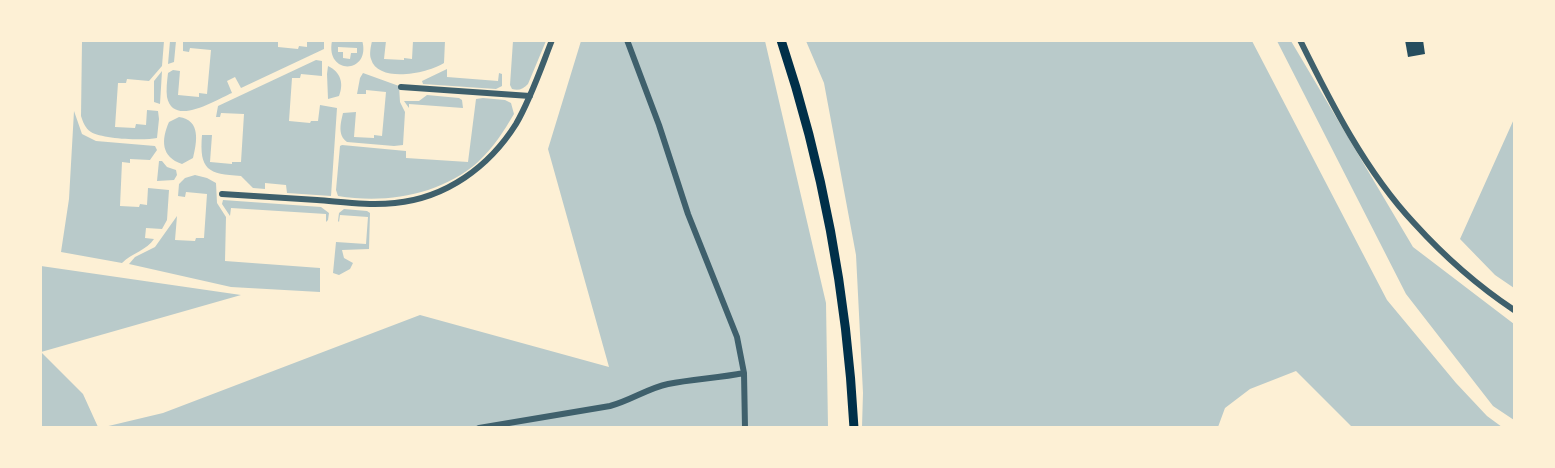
<!DOCTYPE html>
<style>
body{margin:0}
#map{position:relative;width:1555px;height:468px;overflow:hidden;background:#fdf0d5;font-family:"Fira Sans Condensed",sans-serif}
canvas{display:block}
.frame{position:absolute;inset:0;border:42px solid #fdf0d5;pointer-events:none}
</style>
<div id="map">
<canvas width="1555" height="468"></canvas>
<div class="frame"></div>
</div>
<script>
const c = document.querySelector('canvas').getContext('2d');
c.lineJoin = 'round';
function fill(path, color) { c.fillStyle = color; c.fill(path, 'evenodd'); }
function strokePath(path, color, width, dash) { c.strokeStyle = color; c.lineWidth = width; c.lineCap = dash ? 'butt' : 'round'; c.setLineDash(dash || []); c.stroke(path); }
const green = new Path2D(`
 M362,40C372,74 325,76 332,41ZM338,47L357,48V53H351L350,59L343,58V52H338Z
 M82,41H164L162,66L149,81L127,79L126,83H118L115,127L135,128L136,124L146,125L147,110L158,111L159,119L157,138C144,141 102,139 91,132C85,128 83,122 81,116Z
 M170,41H176L174,62L168,64Z
 M183,41H278V47L298,49L299,46L307,47V41H324V49L241,88L235,77L227,81L232,93C217,99 173,128 167,97C166,90 167,81 168,73L173,70L180,71L178,95L199,97V93L207,94L211,50L190,48L189,52L183,51Z
 M372,41H386L384,59L404,60V58L412,59L413,41H445L444,63C429,73 378,84 371,59C369,54 371,46 372,41Z
 M513,41H546L528,84C523,89 519,91 512,89L510,85Z
 M581,41H765L826,303L828,427L100,428L163,413L420,315L609,367L548,149Z
 M806,41H1252L1387,300L1456,383L1487,416L1502,427H1352L1296,371L1250,389L1225,408L1218,427H862L863,393L856,255L824,83Z
 M1277,41H1291L1413,247L1514,324V420L1493,406L1406,294Z
 M316,60L322,61V76L301,74L300,78H292L289,121L310,123L311,121H318L320,105L337,108L331,196L287,193L286,185L265,183V189L253,188L241,176C208,174 199,170 202,135H212L210,162L232,164V162H241L244,114L221,113L220,117H216L218,106Z
 M328,66C341,72 344,84 339,96L328,99L327,74Z
 M447,69V77L498,81L499,73L502,74V86L496,89L423,84L422,81Z
 M162,71L160,104L154,102V81Z
 M363,73L399,86L400,102L405,112L403,145L394,146L347,142C337,135 341,122 343,113L356,112L354,137L374,138V135L382,136L386,92L366,90V94H357L360,78Z
 M427,95L459,98L462,100L463,108L409,104V108L404,101H419Z
 M483,98L505,100L511,103L514,114C504,131 493,148 478,162C440,195 387,204 338,196L336,190L340,146L342,145L406,151V158L468,162L476,99Z
 M74,111L82,134L96,141L155,146L157,150L150,160L130,159V163L122,162L120,206L139,207L140,204L147,205L148,188L169,190L167,220L162,229L146,228L145,238L154,239C147,250 132,253 122,263L61,252L69,199Z
 M179,117C201,120 197,142 193,158L182,164C161,157 161,140 169,122Z
 M1514,119V288L1495,275L1460,239Z
 M159,161H162L167,167L176,170L177,175L174,180L157,181Z
 M195,175L207,178L216,183L217,203L226,217L225,261L320,268V292L231,287L129,264L135,257L155,247L177,216L175,240L195,241L196,238H204L207,194L186,192L185,197L178,196L179,184L185,178Z
 M223,200L321,207L329,213L328,220L326,222V214L231,208L230,216L222,204Z
 M344,209L367,211L370,213L369,249L342,250L344,258L353,263L350,269L339,275L333,273L336,242L366,244L368,217L340,215L339,222L338,221L339,213Z
 M41,266L241,295L41,352Z
 M41,352L83,394L98,427H41Z`);
const building = new Path2D(`
 M1405,40H1423L1425,54L1408,57Z`);
const minor = new Path2D(`
 M627,40L659,125L688,214L737,337L744,373L745,428
 M1300,40C1331,103 1366,172 1414,223C1443,255 1478,286 1514,310
 M401,87L530,96
 M222,194C254,196 285,198 317,200C343,202 369,206 395,203C446,198 489,167 516,124C531,98 541,68 552,40
 M479,428L610,406C630,401 648,388 668,384C693,379 719,378 744,373`);
const primary = new Path2D(`
 M781,40C823,166 847,296 854,428`);
fill(green, '#b9caca');
fill(building, '#264d5e');
strokePath(minor, '#3f606c', 6);
strokePath(primary, '#003049', 9);
</script>
